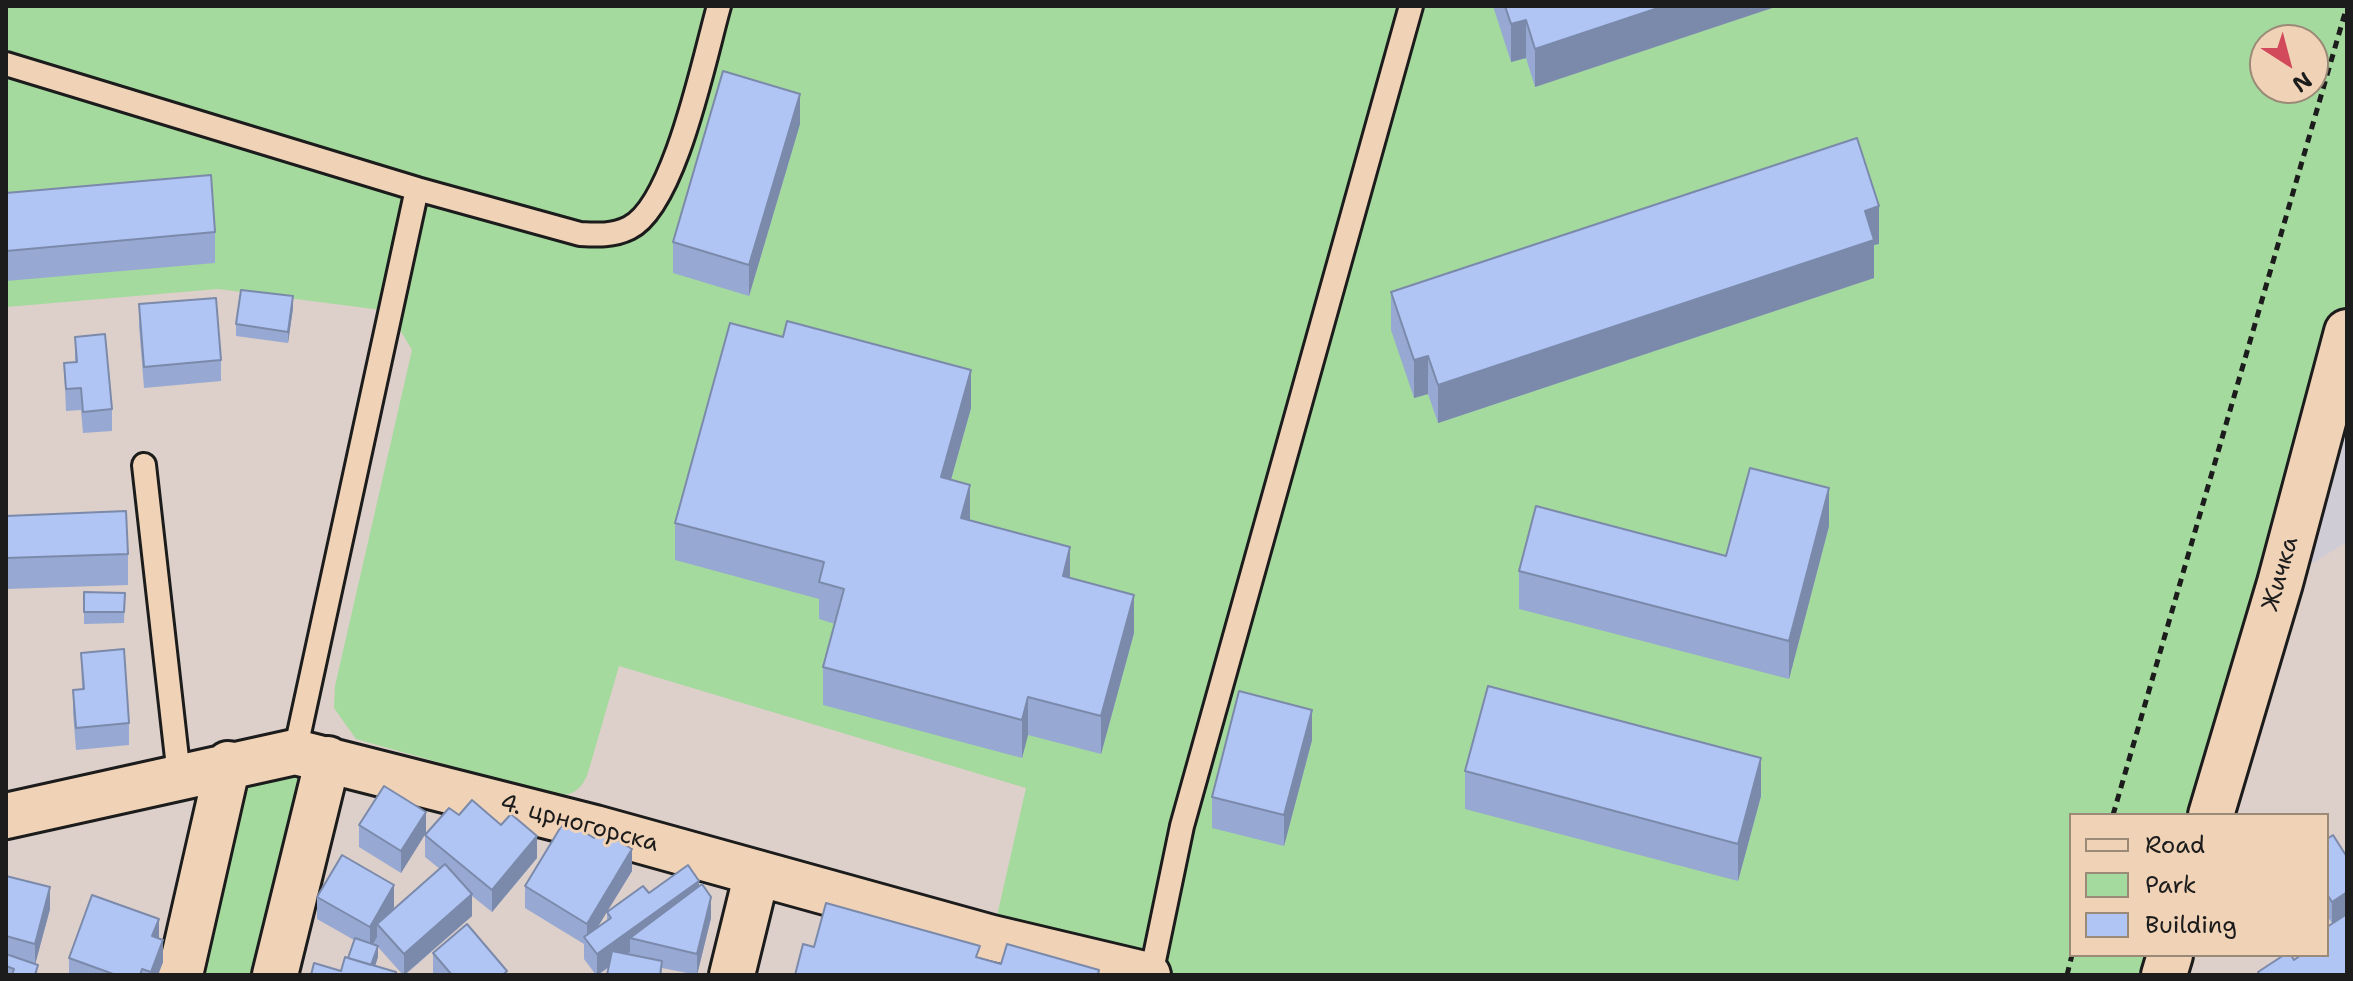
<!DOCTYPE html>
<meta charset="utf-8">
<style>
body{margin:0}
#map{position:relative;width:2353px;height:981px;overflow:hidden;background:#ddcfc9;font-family:"Shantell Sans",sans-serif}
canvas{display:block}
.frame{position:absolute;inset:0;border:8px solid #1c1c1c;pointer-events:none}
.legend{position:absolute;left:2069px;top:813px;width:260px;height:144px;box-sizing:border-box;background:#f0d3b6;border:2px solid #9b8a78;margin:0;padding:10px 14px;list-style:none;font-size:24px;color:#1c1c1c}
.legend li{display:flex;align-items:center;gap:16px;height:40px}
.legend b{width:40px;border:2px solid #9b8a78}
.north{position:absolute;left:2249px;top:24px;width:80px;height:80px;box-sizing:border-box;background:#f0d3b6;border:2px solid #9b8a78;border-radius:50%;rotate:144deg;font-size:22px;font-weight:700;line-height:32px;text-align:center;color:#1c1c1c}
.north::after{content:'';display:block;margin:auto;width:28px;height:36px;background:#d1495b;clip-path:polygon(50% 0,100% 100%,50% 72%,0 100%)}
</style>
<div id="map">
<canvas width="2353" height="981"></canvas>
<div class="frame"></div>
<ul class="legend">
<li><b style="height:10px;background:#f0d3b6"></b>Road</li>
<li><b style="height:22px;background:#a4da9d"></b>Park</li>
<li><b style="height:22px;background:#b0c5f4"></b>Building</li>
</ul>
<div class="north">N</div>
</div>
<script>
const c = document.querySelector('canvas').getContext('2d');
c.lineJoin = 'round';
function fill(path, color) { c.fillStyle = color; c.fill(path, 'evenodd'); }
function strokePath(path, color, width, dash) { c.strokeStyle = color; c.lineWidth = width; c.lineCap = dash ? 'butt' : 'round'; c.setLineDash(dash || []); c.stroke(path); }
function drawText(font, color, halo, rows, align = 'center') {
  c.font = font + ' "Shantell Sans",sans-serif'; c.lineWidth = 6; c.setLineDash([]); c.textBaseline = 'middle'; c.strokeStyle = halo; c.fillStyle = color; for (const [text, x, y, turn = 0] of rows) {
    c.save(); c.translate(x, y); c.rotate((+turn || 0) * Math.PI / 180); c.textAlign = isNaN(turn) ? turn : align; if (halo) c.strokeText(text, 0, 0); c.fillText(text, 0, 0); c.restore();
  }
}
const built = new Path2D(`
 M2347,332V542L2280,583Z`);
const green = new Path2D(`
 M6,6H2347V332L2211,815H2071V955H2170L2164,975H1148L992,938L1026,788L619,666L587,776C579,792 571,796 554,795L356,739L334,708L335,686L412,350L389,311L218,289L6,307ZM2265,40H2313V88H2265Z
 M328,759L275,975H180L228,764Z`);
const path = new Path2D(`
 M2113,815L2347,6
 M2067,975L2072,955`);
const service = new Path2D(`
 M6,64L417,189
 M144,465L179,776
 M295,752L417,189L580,234C597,235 613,236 629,228C675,206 705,55 719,6
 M1151,975L1182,826L1411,6`);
const minor = new Path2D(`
 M6,816L295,752L595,828L992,938L1148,975
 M180,975L228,764
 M275,975L328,759
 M732,975L757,873`);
const secondary = new Path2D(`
 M2211,815L2280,583L2347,332
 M2164,975L2170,955`);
const wall = new Path2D(`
 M1493,6H1778L1535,87L1526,58L1511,62Z
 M800,124L749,296L673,273V242Z
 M6,193L215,232V263L6,281Z
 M1879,244L1874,245V278L1438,423L1428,394L1414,398L1391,330V292Z
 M139,304L221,360V381L144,388L139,326Z
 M293,308L288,343L236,336V324Z
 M75,337L112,409V431L83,433L81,410L66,411L64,363L75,362Z
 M971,408L951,480L970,521L1070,578L1134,633L1101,754L1028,735L1022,758L823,705V667L835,624L819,619V599L675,560V523Z
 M6,516L128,554V585L6,589Z
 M1829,526L1789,679L1519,609V571L1726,556Z
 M84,592L125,593L124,623L84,624Z
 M81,653L129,723V745L76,750L73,712V690L82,689Z
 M1312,740L1284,846L1212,828V797Z
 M1465,771L1761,796L1738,881L1465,809Z
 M459,815L537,858L492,912L472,896V916L405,975H403L378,947V957L375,966L396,975L341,971L348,958L354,940L317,919V897L394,907L393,910L440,869L425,857V835Z
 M359,825L426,833L401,873L359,847Z
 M2327,839L2347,975H2258V972L2294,960L2327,955V927L2332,923L2327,916Z
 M632,871L598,926L607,920V912L649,893L699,887L711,918L697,975L662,968V975L608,968L598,975H596L584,959V944L525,908V886Z
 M6,876L50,909L35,964L38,975H6Z
 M159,939L163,962L158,975H69V958Z
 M433,953L507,975H433Z`);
const shadedWall = new Path2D(`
 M1664,6H1778L1535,87V49Z
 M1526,20V58L1511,62V24Z
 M800,94V124L749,296V265Z
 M1879,206V244L1874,245V278L1438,423V385L1865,211Z
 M293,296V308L288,343V332Z
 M1428,356V394L1414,398V360Z
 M971,370V408L941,515V477Z
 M970,485V523L961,518Z
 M1829,488V526L1789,679V641Z
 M1070,547V585L1063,576Z
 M1134,595V633L1101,754V716Z
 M1028,697V735L1022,758V720Z
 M1312,710V740L1284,846V815Z
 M1761,758V796L1738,881V844Z
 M426,812V833L401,873V851Z
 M537,836V858L492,912V890Z
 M632,849V871L588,943L587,941V924Z
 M699,881V903L630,938V952L597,975V954Z
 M394,885V907L381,929L377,924V937L370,949V927Z
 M50,887V909L35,965V944Z
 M2347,892V914L2332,924V902Z
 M472,894V916L404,975V954Z
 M711,897V918L697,975V954Z
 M159,919V940L152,936Z
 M163,940V962L158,975H151V972Z
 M378,946V957L372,975L371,966Z`);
const building = new Path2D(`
 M1505,6H1664L1535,49L1526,20L1511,24Z
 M723,71L800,94L749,265L673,242Z
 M1857,138L1879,206L1865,211L1874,240L1438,385L1428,356L1414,360L1391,292Z
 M211,175L215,232L6,251V193Z
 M241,290L293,296L288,332L236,324Z
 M216,298L221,360L144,367L139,304Z
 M787,321L971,370L941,477L970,485L961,518L1070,547L1063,576L1134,595L1101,716L1028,697L1022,720L823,667L844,589L819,582L824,562L675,523L730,323L783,337Z
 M105,334L112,409L83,412L81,388L66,389L64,363L77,362L75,337Z
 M1750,468L1829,488L1789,641L1519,571L1536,506L1726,556Z
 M126,511L128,554L6,558V516Z
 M84,592L125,593L124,612H84Z
 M124,649L129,723L76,728L73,690L84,689L81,653Z
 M1488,686L1761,758L1738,844L1465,771Z
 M1239,691L1312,710L1284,815L1212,797Z
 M384,786L426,812L401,851L359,825Z
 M472,800L501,825L511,814L537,836L492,890L425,835L449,808L459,815Z
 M565,820L594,838L599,829L632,849L587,924L525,886Z
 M2333,835L2347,857V892L2332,902L2327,894V839Z
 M342,855L394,885L370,927L317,897Z
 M445,864L472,894L404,954L377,924Z
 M688,865L699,881L597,954L584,937L611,918L607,912L643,886L649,893Z
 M6,876L50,887L35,944L6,936Z
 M702,884L711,897L697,954L630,938Z
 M92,895L159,919L152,936L163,940L151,972L142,969L140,975H116L69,958Z
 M826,903L980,946L976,957L1001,964L1007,944L1099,970L1098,975H795L803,944L814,947Z
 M2347,914V975H2260L2258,972L2284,955H2291L2294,960L2301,955H2327V938L2328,936L2327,934V927Z
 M467,924L507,971L503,975H452L433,953Z
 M355,938L378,946L371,965L348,958Z
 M612,951L662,961L660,975H607Z
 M6,954L38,965L35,975H12L14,969L6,966Z
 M345,957L396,972V975H311L314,963L341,971Z`);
const streetNames = [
 ["Жичка",2281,574,-74],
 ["4. црногорска",579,824,15]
];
fill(built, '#d0ccd6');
fill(green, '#a4da9d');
strokePath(service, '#1c1c1c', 28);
strokePath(minor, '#1c1c1c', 50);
strokePath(secondary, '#1c1c1c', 50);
strokePath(path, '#1c1c1c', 5, [8, 6]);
strokePath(service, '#f0d3b6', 22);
strokePath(minor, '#f0d3b6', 44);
strokePath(secondary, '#f0d3b6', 44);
fill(wall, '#97a9d2');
fill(shadedWall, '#7b8aab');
fill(building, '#b0c5f4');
strokePath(building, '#7b8aab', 2);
drawText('24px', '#1c1c1c', '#f0d3b6', streetNames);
</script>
